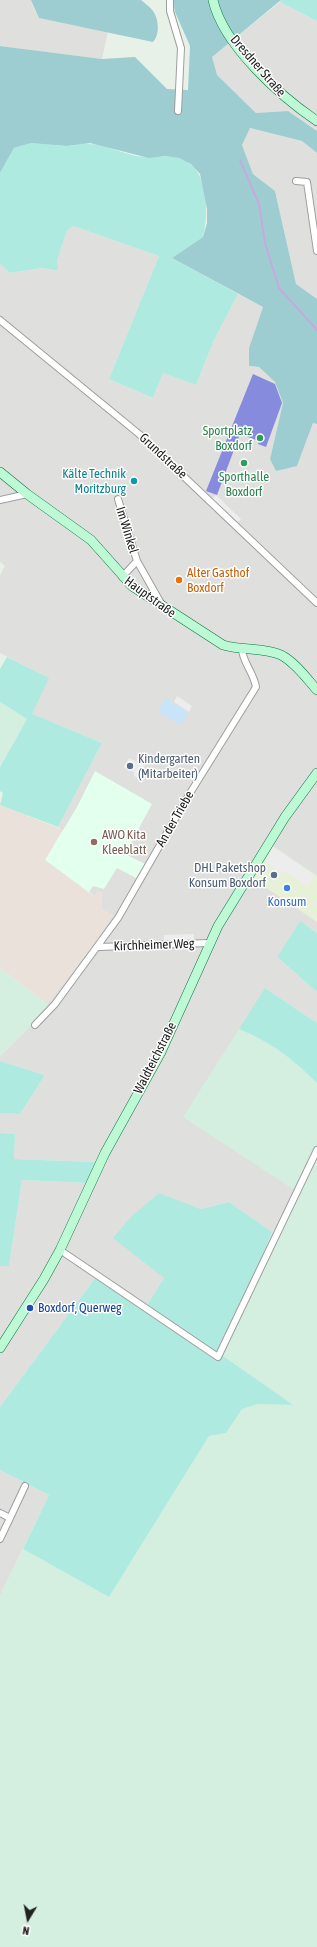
<!DOCTYPE html>
<meta charset="utf-8">
<style>
body{margin:0}
#map{position:relative;width:317px;height:1947px;overflow:hidden;background:#e8f1e8;font-family:"Asap Condensed",sans-serif}
canvas{display:block}
.north{position:absolute;left:8px;top:1899px;width:40px;height:40px;-webkit-text-stroke:3px #fff;paint-order:stroke;rotate:190deg;font-size:11px;font-weight:700;line-height:16px;text-align:center;color:#212121}
.north::after{content:'';display:block;margin:auto;width:14px;height:18px;background:#212121;clip-path:polygon(50% 0,100% 100%,50% 72%,0 100%)}
</style>
<div id="map">
<canvas width="317" height="1947"></canvas>
<div class="north">N</div>
</div>
<script>
const c = document.querySelector('canvas').getContext('2d');
c.lineJoin = 'round';
function fill(path, color) { c.fillStyle = color; c.fill(path, 'evenodd'); }
function strokePath(path, color, width, dash) { c.strokeStyle = color; c.lineWidth = width; c.lineCap = dash ? 'butt' : 'round'; c.setLineDash(dash || []); c.stroke(path); }
function drawText(font, color, halo, rows, align = 'center') {
  c.font = font + ' "Asap Condensed",sans-serif'; c.lineWidth = 3; c.setLineDash([]); c.textBaseline = 'middle'; c.strokeStyle = halo; c.fillStyle = color; for (const [text, x, y, turn = 0] of rows) {
    c.save(); c.translate(x, y); c.rotate((+turn || 0) * Math.PI / 180); c.textAlign = isNaN(turn) ? turn : align; if (halo) c.strokeText(text, 0, 0); c.fillText(text, 0, 0); c.restore();
  }
}
const residential = new Path2D(`
 M0,0H31L39,18L108,32L102,59L0,46Z
 M280,2L317,21V131L288,111L256,113L217,75L211,57Z
 M249,128L302,141L317,153V299L296,284L275,191L253,174L242,145Z
 M73,226L159,256L109,379L153,398L163,373L196,385L214,340L238,294L263,307L249,348V366L259,367L275,382L283,403L270,459L297,466L313,423L317,424V933L300,922L277,957L317,992V1023L265,988L300,1193L272,1232L229,1202L201,1209L158,1193L164,1278L147,1305L96,1277L0,1407V1266H9L22,1180L87,1183L96,1162L14,1159L15,1134L0,1133V1113L20,1114L45,1075L0,1061V1056L47,1010V1004L96,941L102,910L95,896L44,860L63,831L58,827L102,743L31,714L48,678L0,653V575L5,566L0,562V264L10,273L42,268L57,271V261L67,229Z
 M0,1470L49,1495L0,1596Z`);
const commercial = new Path2D(`
 M273,846L317,876V922L253,879Z`);
const industrial = new Path2D(`
 M0,805L63,830L45,860L92,895L95,896L97,891L102,892V909L113,915L96,941L47,1004L0,968Z`);
const education = new Path2D(`
 M95,771L152,804L125,854L145,864L136,878L117,868L104,889L93,886L89,892L45,860L77,807Z`);
const farmland = new Path2D(`
 M0,702L27,719L0,767Z
 M0,968L47,1004V1010L0,1056Z
 M239,1029L262,1038L297,1063L317,1083V1947H0V1596L23,1549L109,1597L209,1436L226,1433L242,1409L258,1404L292,1405L223,1357L272,1232L299,1193L183,1117Z`);
const grass = new Path2D(`
 M281,0H317V21L280,2Z
 M31,143C43,143 56,146 68,146C75,146 82,143 89,144C104,144 121,153 136,156C150,158 165,154 179,158C209,166 209,213 203,237L172,258L238,294L214,340L196,385L163,373L153,398L109,379L159,256L73,226L67,230L57,261L58,271L42,268L10,273L0,264V173L14,148Z
 M7,657L49,678L32,714L102,743L58,827L0,805L3,793L0,791V767L27,719L0,702V669Z
 M300,921L317,933V992L277,957Z
 M265,988L317,1023V1083C293,1059 271,1042 239,1029Z
 M0,1061L45,1075L20,1114L0,1113Z
 M0,1133L15,1134L14,1159L96,1162L87,1183L22,1180L9,1266H0Z
 M159,1193L201,1209L229,1202L272,1232L223,1356L293,1405L258,1404L242,1409L226,1433L209,1436L109,1597L23,1549L49,1495L0,1470V1407L96,1277L147,1305L164,1278L113,1238L131,1217Z`);
const forest = new Path2D(`
 M31,0H141C145,3 150,7 153,11C159,19 160,35 153,42L39,18Z
 M173,0H281L212,57L217,75L256,113L288,111L317,131V153L302,141L250,128L242,145L253,174L275,191L296,284L317,299V424L313,423L297,466L276,471L270,459L283,403L275,382L259,367L249,366V348L263,307L172,258L203,237L207,223V209L200,174L191,164L179,158L165,156L149,158L90,143L67,146L31,143L14,148L0,173V46L102,59L135,57L167,89L188,90L190,46L175,12Z`);
const park = new Path2D(`
 M166,698L189,713L180,724L158,712Z`);
const pitch = new Path2D(`
 M253,374L275,384L282,403L266,447L258,444L259,441L240,434L217,495L206,491Z`);
const parking = new Path2D(`
 M216,495L241,519L238,522L212,499Z
 M177,696L192,706L189,712L174,702Z
 M129,758L145,765L138,778L134,776V772L124,767Z
 M273,847L315,876L307,886L284,871L282,874L273,868L266,862Z
 M194,934V944H163L164,935Z`);
const stream = new Path2D(`
 M240,160L259,204L265,243L279,288L317,330`);
const street = new Path2D(`
 M170,0V11L181,48L178,111
 M296,181L307,182L317,251
 M0,320L139,434L317,603
 M118,499L137,561
 M0,500L27,494
 M122,577L137,561L162,605
 M99,947L209,943
 M35,1025L55,1004L118,918L187,798L256,687C254,673 242,661 242,649
 M60,1250L218,1357L317,1150
 M0,1513L10,1518L0,1539
 M10,1518L25,1486`);
const secondary = new Path2D(`
 M213,0C223,45 280,96 317,121
 M0,472L27,494L91,540L132,586L223,645C242,651 264,647 281,655C295,662 307,679 317,690
 M0,1348L44,1279L60,1250L105,1153L161,1052L218,926L285,817L317,773`);
const markers = [
 [260,438,4,"#2e9e5b"],
 [244,463,4,"#2e9e5b"],
 [134,481,4,"#0f9aa8"],
 [179,580,4,"#e8710a"],
 [130,766,4,"#5c6f8a"],
 [94,842,4,"#8d6e63"],
 [274,875,4,"#5c6f8a"],
 [287,888,4,"#3f7fe0"],
 [30,1308,4,"#1a4fb4"]
];
const streetNames = [
 ["Dresdner Straße",258,66,49],
 ["Grundstraße",163,456,43],
 ["Im Winkel",127,530,73],
 ["Hauptstraße",150,597,36],
 ["An der Triebe",175,819,-60],
 ["Kirchheimer Weg",154,945,-2],
 ["Waldteichstraße",155,1058,-63]
];
const leisureNames = [
 ["Sportplatz",252,431],
 ["Boxdorf",252,446],
 ["Sporthalle",244,477,"center"],
 ["Boxdorf",244,492,"center"]
];
const cultureNames = [
 ["Kälte Technik",126,474],
 ["Moritzburg",126,489]
];
const foodNames = [
 ["Alter Gasthof",187,573],
 ["Boxdorf",187,588]
];
const serviceNames = [
 ["Kindergarten",138,759],
 ["(Mitarbeiter)",138,774],
 ["DHL Paketshop",266,868,"right"],
 ["Konsum Boxdorf",266,883,"right"]
];
const educationNames = [
 ["AWO Kita",102,835],
 ["Kleeblatt",102,850]
];
const shopNames = [
 ["Konsum",287,902]
];
const transitNames = [
 ["Boxdorf, Querweg",38,1308]
];
fill(residential, '#dfdfde');
fill(commercial, '#e7f1d8');
fill(industrial, '#eae2da');
fill(education, '#e3ffed');
fill(farmland, '#d4efdf');
fill(grass, '#afeae1');
fill(forest, '#9dcdd0');
fill(park, '#c7e4f9');
fill(pitch, '#878bde');
fill(parking, '#ededed');
strokePath(stream, '#c7a9de', 2);
strokePath(street, '#9e9e9e', 8);
strokePath(secondary, '#06793b', 10);
strokePath(street, '#fff', 6);
strokePath(secondary, '#bef9d5', 9);
for (const [x, y, r, color] of markers) { const dot = new Path2D(); dot.arc(x, y, r, 0, 2 * Math.PI); c.fillStyle = color; c.fill(dot); strokePath(dot, '#fff', 1.5); }
drawText('13px', '#212121', '#fff', streetNames);
drawText('13px', '#27864d', '#fff', leisureNames, 'right');
drawText('13px', '#0d838f', '#fff', cultureNames, 'right');
drawText('13px', '#c56008', '#fff', foodNames, 'left');
drawText('13px', '#4e5e75', '#fff', serviceNames, 'left');
drawText('13px', '#785e54', '#fff', educationNames, 'left');
drawText('13px', '#366cbe', '#fff', shopNames);
drawText('13px', '#164399', '#fff', transitNames, 'left');
</script>
